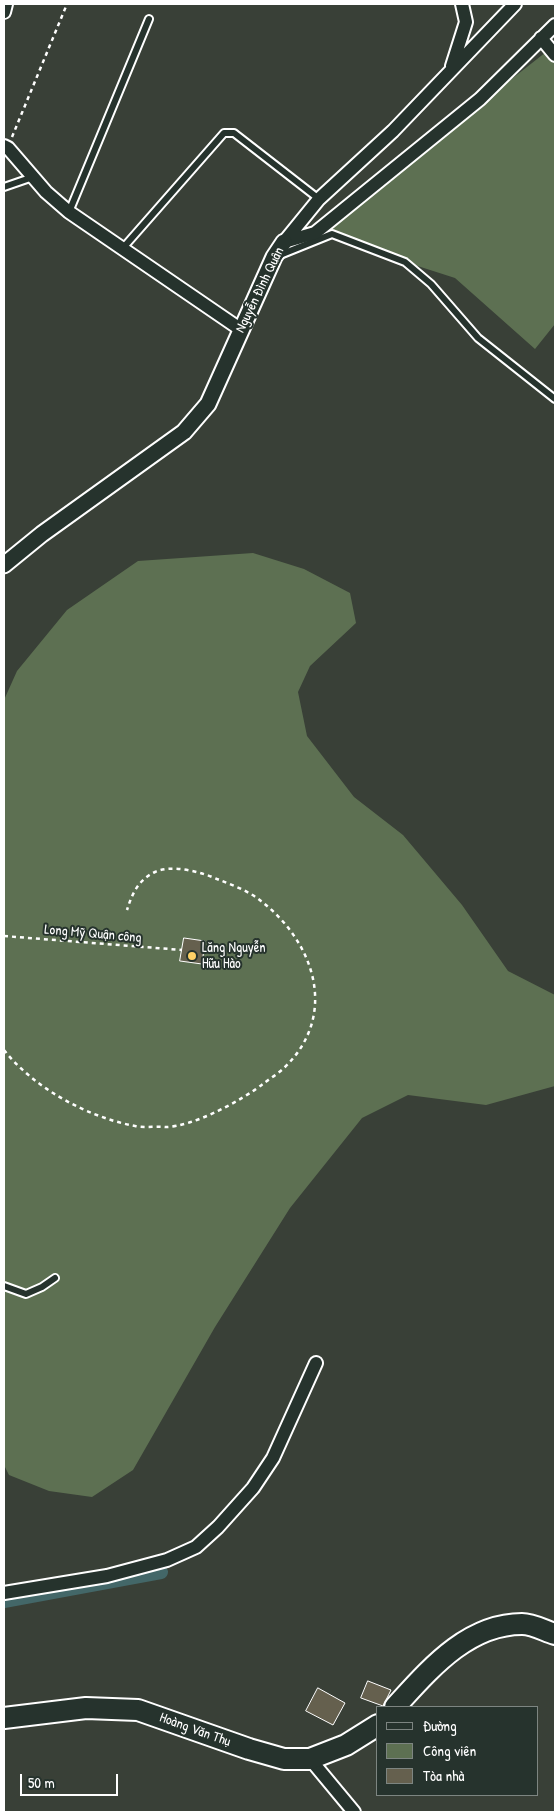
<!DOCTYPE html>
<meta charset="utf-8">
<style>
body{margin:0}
#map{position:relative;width:559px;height:1816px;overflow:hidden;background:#394037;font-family:"Patrick Hand",sans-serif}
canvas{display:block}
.frame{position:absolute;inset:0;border:5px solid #fff;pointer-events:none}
.legend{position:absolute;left:376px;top:1706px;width:162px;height:90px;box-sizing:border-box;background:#26332d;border:1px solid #7d8581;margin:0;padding:6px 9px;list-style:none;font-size:15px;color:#fff}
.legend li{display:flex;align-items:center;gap:10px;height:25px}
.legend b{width:25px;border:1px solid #7d8581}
.scale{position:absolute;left:20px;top:1774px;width:98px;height:22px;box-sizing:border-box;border:2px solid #fff;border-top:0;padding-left:6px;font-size:15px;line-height:18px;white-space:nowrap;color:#fff;-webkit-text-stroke:4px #26332d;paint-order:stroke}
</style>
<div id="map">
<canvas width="559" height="1816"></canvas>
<div class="frame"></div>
<ul class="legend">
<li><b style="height:6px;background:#26332d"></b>Đường</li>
<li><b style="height:14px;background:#5d7052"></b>Công viên</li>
<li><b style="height:14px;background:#65604e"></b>Tòa nhà</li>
</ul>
<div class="scale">50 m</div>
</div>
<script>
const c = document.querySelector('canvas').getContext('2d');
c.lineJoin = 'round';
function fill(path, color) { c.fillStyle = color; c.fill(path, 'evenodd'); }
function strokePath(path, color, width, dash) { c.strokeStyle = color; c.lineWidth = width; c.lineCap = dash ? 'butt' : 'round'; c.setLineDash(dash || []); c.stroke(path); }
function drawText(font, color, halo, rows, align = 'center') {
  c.font = font + ' "Patrick Hand",sans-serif'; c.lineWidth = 4; c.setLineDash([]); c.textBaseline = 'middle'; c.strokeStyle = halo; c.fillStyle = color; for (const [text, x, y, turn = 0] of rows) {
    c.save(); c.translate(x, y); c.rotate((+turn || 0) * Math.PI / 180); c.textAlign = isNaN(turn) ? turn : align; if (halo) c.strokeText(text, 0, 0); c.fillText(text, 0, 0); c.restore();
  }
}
const green = new Path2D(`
 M555,45V324L535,349L455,278L315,233Z
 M253,553L304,569L350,593L356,623L310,666L298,692L307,736L354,797L403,835L462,905L508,971L555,995V1086L486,1105L408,1095L362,1118L290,1208L215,1327L133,1470L92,1497L49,1491L9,1475L4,1465V700L17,671L67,610L138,561Z`);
const canal = new Path2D(`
 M4,1601L161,1572`);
const building = new Path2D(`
 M184,938L205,941L202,964L180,961Z
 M368,1681L391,1690L383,1706L361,1698Z
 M318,1688L345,1703L333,1725L306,1711Z`);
const path = new Path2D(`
 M12,137L67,4
 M4,936L182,950
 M4,1050C34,1088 87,1117 135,1126C145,1128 155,1126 165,1127C193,1127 243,1100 264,1083C271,1078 279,1073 285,1067C339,1014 314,942 261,901C249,891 232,885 217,879C201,872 172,864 155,872C138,880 132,894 127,910`);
const service = new Path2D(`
 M4,187L33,177
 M69,212L149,19
 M123,248L224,133H234L319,199
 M280,255L332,234L405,262L431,284L478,338L555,399
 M4,1286L26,1294L42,1287L55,1278`);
const minor = new Path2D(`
 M4,12L6,4
 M541,38L555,55
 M452,66L466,22L462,4
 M4,146L8,148L46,192L69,212L240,329
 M284,242L315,233L480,99L555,25
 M284,242L319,199L393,131L515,4
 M4,1593L107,1576L167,1560L196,1547L218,1527L253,1488L273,1458L316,1363
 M310,1759L354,1812`);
const tertiary = new Path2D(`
 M4,565L42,534L184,432L208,404L274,257L284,242`);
const primary = new Path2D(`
 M395,1707C429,1670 467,1624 522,1624C533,1624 545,1631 555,1634
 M4,1718L86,1708L138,1710L249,1749L284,1759H310L346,1745L378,1725`);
const markers = [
 [192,956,5,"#ffd166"]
];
const streetNames = [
 ["Nguyễn Đình Quân",260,290,-64],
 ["Long Mỹ Quận công",93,934,5],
 ["Hoàng Văn Thụ",195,1730,20]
];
const poiNames = [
 ["Lăng Nguyễn",202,948],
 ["Hữu Hào",202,964]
];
fill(green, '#5d7052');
strokePath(canal, '#436768', 14);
fill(building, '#65604e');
strokePath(building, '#fff', 1);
strokePath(service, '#fff', 10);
strokePath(minor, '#fff', 16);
strokePath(tertiary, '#fff', 19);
strokePath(primary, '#fff', 24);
strokePath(path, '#fff', 2.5, [4, 4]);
strokePath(service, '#26332d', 6);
strokePath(minor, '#26332d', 12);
strokePath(tertiary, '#26332d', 15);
strokePath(primary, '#26332d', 20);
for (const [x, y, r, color] of markers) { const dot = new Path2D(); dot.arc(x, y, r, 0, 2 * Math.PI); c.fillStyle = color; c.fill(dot); strokePath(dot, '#26332d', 2); }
drawText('14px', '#fff', '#26332d', streetNames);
drawText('14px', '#fff', '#26332d', poiNames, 'left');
</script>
